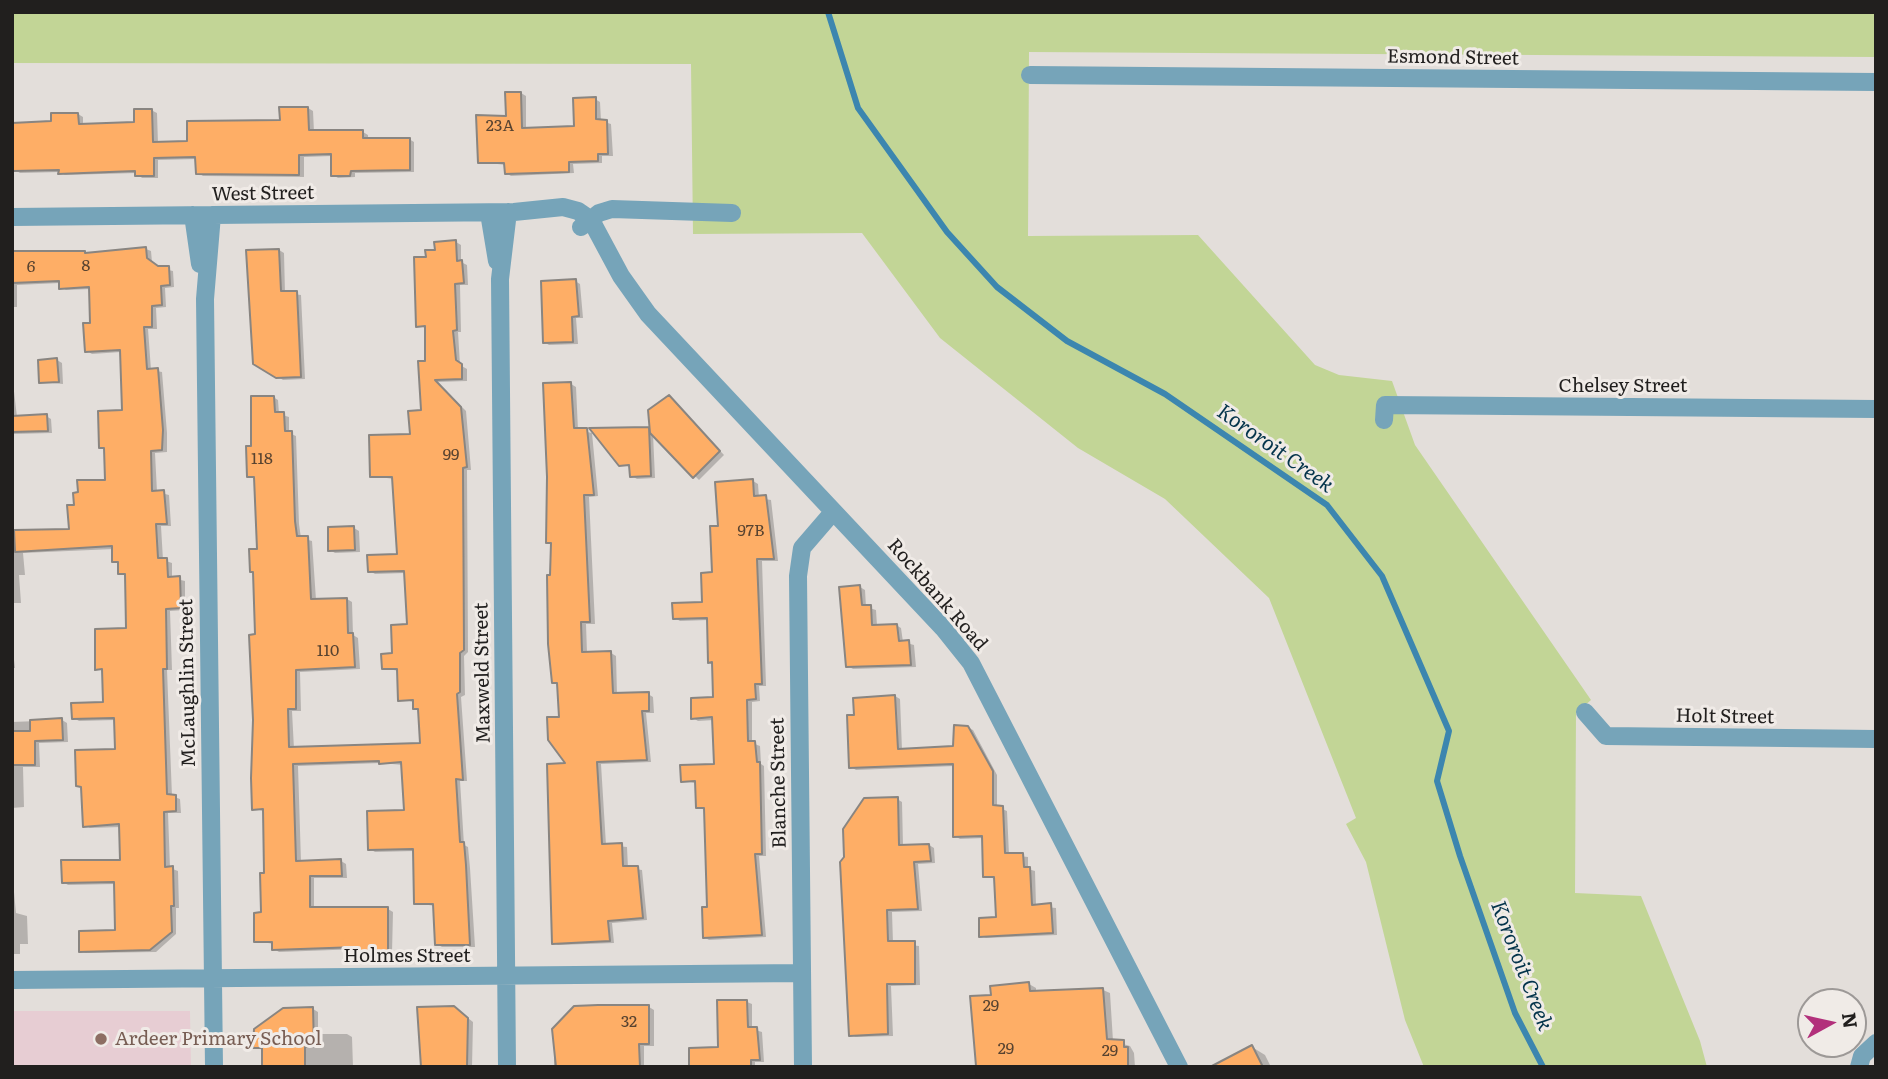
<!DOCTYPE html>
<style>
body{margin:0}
#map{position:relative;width:1888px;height:1079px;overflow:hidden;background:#e3deda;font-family:Literata,serif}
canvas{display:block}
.frame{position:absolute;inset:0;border:14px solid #211f1e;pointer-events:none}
.north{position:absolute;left:1797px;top:988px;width:70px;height:70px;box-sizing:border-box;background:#f0ebe7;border:2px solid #9d9997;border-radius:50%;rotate:82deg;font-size:19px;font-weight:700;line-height:28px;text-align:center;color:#211f1e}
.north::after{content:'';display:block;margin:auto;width:24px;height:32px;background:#b2307b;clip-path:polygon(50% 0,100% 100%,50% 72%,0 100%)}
</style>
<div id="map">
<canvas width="1888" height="1079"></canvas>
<div class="frame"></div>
<div class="north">N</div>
</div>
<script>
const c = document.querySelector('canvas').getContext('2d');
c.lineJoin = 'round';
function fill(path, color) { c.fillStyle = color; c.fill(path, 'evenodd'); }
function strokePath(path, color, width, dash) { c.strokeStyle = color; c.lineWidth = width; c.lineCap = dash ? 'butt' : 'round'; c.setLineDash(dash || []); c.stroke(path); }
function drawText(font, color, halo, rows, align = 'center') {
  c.font = font + ' Literata,serif'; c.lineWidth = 6; c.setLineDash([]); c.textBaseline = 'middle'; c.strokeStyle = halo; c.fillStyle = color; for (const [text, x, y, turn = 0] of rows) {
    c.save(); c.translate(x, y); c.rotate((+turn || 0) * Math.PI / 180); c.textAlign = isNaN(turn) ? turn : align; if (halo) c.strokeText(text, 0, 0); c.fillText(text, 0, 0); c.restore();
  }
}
const education = new Path2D(`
 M12,1011H190L191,1067H12Z`);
const green = new Path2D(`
 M12,12H1876V57L1029,52L1028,236L1198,235L1315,365L1339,375L1392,381L1415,445L1591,700L1576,713L1575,893L1641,896L1700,1041L1707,1067H1424L1405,1020L1366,862L1346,824L1356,818L1269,598L1165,499L1078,448L940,338L862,233L693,234L691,64L12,63Z`);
const shadow = new Path2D(`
 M521,93L526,96V130L575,128L595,99L600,102L601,121L611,124L613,156H602V163L573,164L574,173L511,176L506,173V165L480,162Z
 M308,108L313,111L314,132H363L368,135V140L409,139L414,142V172L355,173V177L338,178L333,175L332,156L304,157V177L203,176L198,173L197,159L158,160V178H142L137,173L65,175L60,172L20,173L12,168V125L53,123L78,114L83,117V126L136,124L151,110L157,113L158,144L189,143L282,121Z
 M456,242L461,245V262L467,265L468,285H460L461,332H458L460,365L467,369V381L437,382L466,411L471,470H467L468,652L464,656L465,695L461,697L467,781H460L464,845L468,847L470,868L475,947H442L437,944L435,906L416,903L415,851L375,852L370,849L406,811L403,765L381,763L298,766L301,862L341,861L346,864L347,878H314V909H388L393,912L392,953H366L360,949L279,952L274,949V944L256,941L265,875L264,811L254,809L257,636L255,573L252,571L258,551L255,479L248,476L253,447L273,397L278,400L279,414L289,417V433L296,436L299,524L301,538L312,541L316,600L347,599L352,602L353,635L358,638L360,669L300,672L301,711H292L294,749L422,745L420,710L415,708V702L400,699L399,671L383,668L394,655L409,626L405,573L375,574L370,571L399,555L394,479L372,476L412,435L423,411L427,328L418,326L427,258Z
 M146,249L151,251L152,262L159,268L173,271L174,287L165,288L166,307L156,308L157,329H148L151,370L162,372L167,433V452L155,453L157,492L169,495L171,526H161L163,560L172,563V578L185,581V610L170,611L172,670H167L172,796L180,799L181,813H168L170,868L178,871L179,908H176V934L156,952L86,953L81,951L117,932L115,884L68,885L63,882L121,861V827L90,828L85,825L83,788L77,785L117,751L116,720L79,721L74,718L105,703L104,671L97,668L127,630V575L120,573L119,563L114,560V549L23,553L25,575H19L21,603H12V501L14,532L70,530L76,507L107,482L106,450L101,447L124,412L121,352L92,354L87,351L92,325L91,289L66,290L61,287L60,283L17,285V307H12V258Z
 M279,250L284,253L285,293L301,295L305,379L283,380L255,363Z
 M575,281L580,284L583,318H576L578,344L549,345L544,342Z
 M57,360L62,363L63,384L41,382Z
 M12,374L17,417L46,416L51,419L52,433L13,434L12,454Z
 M571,384L576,387L578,430L592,433L598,496L589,497L595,624H586L587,653H611L616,656L617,695L648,694L653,697L654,713H646L651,762L601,764L606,845L627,847L628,868L642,870L647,920L612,923L614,943L558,945L553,943L569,765L559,685L554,682L553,545L548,542Z
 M669,397L724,455L699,480L653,434L655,478L637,479L632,476L631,467L620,464L648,429L651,431Z
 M753,481L758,484L759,498L771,500L778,561H762L766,686H759L760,701L752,702V743L760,746L761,764L764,766L766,856H759L766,937L709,940L704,937L708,909L705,810L697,807L696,783L683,781L716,765L714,720L698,721L693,718L715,699L709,620L680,621L675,618L704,603L714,574L720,527Z
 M354,528L359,531L360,552L335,553L330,550Z
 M860,587L865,590L866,607L876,610L877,626L896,625L901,628L903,642L914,645L916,667L853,669L848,666Z
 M12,642L15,668H12Z
 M895,696L900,699L902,750L955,748L967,727L973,730L997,775V807L1007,811L1009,855L1028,857V869L1035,871L1036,906L1056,908L1057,935L986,938L981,936L998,918L996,879L984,876V838L960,839L955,836V766L856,770L851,767L856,716Z
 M62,720L67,723L68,742L39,743L40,767H23L24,807L12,808V722Z
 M897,799L902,802L903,846L929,845L934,848L935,863L918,864L922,911L892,912L893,943L919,946L920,985L891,986L893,1036L856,1037L851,1035V1014L847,1012L842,862Z
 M12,871L16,913L27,916L28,944H20V954H12Z
 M1029,984L1036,988V993L1103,990L1110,993L1113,1041L1130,1046L1134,1053L1135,1067L978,1065L993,997Z
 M747,1002L752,1004V1029L762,1032L764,1062H755V1067H690L719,1048Z
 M649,1007L654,1010V1046H644V1067H554V1030Z
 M313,1009L318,1012V1034H347L352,1037L353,1067L301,1065L255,1047Z
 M459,1011L473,1022L472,1067H422Z
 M1252,1047L1265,1055L1271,1067H1227Z
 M958,1065L961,1067H865Z`);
const stream = new Path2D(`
 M828,12L858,108L947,232L997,287L1067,341L1165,394L1327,505L1382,576L1449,731L1437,781L1460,856L1515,1013L1543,1067`);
const building = new Path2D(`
 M505,92H521L522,128L574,126L573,98L596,97V119L607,120L608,154H598V161L569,162V172L505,174L504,163H478L476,115L506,116Z
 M279,107H308L309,130H363V138H410V170L351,171L350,176H331V154L299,155V175L196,174L195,157L154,158V176H135V171L58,174L59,170L13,171L12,123L51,121V113H78L79,124L134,122V109H152L153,142L187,141V121L280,120Z
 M456,240L457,261L462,260L464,283L455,284L457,330L453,331L456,360L462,364V379L435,380L461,407L467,467L463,468L464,650L460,653V692L457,694L463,780L456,779L460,842H464L466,865L470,945H435L433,904H414L413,849L368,850L367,811L404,810L401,762L379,764V761L293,764L296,861L341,859L342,876H310V907H388V951H359L358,947L272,950V942H254V913L261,912L260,873H264L263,809L252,810L251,778L253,720L249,635L255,634L253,572H250L249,549H257L254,477H247L246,446H251V396H274L275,412H284L285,431H292L295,521L297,536H308L311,599L347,598L348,633H353L355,667L296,670V709H288L289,747L420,743L418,709H413V700L398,701L397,669H382L381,654L392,653L391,625L407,624L404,571L368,572L367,555L397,554L392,477H370L369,435L410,434L408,411L421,410L418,361H425V326L416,327L414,257H426L425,250H435L434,242Z
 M146,247L147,258L158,266H169L170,285L161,286L162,305L152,306V327H144L147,369L158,368L163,430L162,450L151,451L152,491L164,490L167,524H156L158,558H167L168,577L180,576L181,608L166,609L167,669H163L167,794L176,795V811L164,812L165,867L173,866L174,906H171L172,932L150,950L79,952V931L115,930L114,882L62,883L61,860H120L119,824L83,827L81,787L76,786L75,750L115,749L114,718L72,719L71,703L103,702L102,669L95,670V629L126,628L125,574H118V562H112V546L15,552L14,530L69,529L67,505H74L73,493L78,492L77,480H105L104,448H99L98,411L122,410L120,350L85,352L83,323H90L89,287L59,289V281L12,283V251H85V253Z
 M279,249L281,291H297L301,377L276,378L253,364L246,250Z
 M576,279L579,316L572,317L573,342L543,343L541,281Z
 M57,358L59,382L39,383L38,360Z
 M571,382L574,428H587L594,495H584L590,622H581L582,652L611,651L613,693L649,692V711H642L647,760L597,762L602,844L622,843L623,866H638L643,918L608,921L610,941L552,944L547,764L565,763L548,740L547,717H559L557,683H552L548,644L547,575H550L551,543H546L547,477L543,383Z
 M669,395L720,451L693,478L650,433L648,410Z
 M47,414L48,431L12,432V416Z
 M649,427L651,476L630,477L629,465L619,466L589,428Z
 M753,479L754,496L766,495L774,559H757L762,684H755L756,699L747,700L748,741H755L757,762H760L762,854H755L762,935L703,938L702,907H707L704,808H696L695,781L681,782L680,765L714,764L712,717L691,719V698L713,697L712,662L708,663L707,618L673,619L672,603L702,602L701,573L712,572L710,526H718L715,482Z
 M354,526L355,550L328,551V527Z
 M860,585L862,605H871L872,625L897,624L899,641L909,640L911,665L846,667L839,587Z
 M895,695L898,749L953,746L954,725L968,726L993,771V805L1003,806L1005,853H1023L1024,867H1030L1032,905L1051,903L1053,933L979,937V918L996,917L994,877H983L982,836L953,837V764L849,768L847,715H854L853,698Z
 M62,718L63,740L35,741V765H12V731H30V720Z
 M898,797L899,845L929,844L931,861L914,862L918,909L887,910L888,941H915V984H887L888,1034L849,1036L840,862L844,857L843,829L864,798Z
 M1029,982L1030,991L1103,988L1107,1039L1124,1040V1047H1128V1067L976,1066L970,996L991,995L990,986Z
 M717,1000H747L748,1027H757L760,1060H751V1067H689V1048L718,1047Z
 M598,1005H649V1044H639L640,1067H556L552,1029L574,1006Z
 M454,1006L468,1018L467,1067H421L417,1007Z
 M313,1007L314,1047H305V1067H262V1048H253L254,1029L283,1008Z
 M1252,1045L1263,1067H1210Z`);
const minor = new Path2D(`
 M1030,75L1876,82
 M489,213L497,261
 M193,215L200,264
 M212,215L205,299L214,1067
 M12,217L514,212L563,207L578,211L591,220L621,276L648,314L943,628L971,663L1179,1067
 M581,227L599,213L612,209L732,213
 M1384,420L1385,405L1876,409
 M1585,712L1606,736L1876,739
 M12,980L802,973
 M507,1067L500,279L508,212
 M803,1067L798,576L802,548L833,512
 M1859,1067L1862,1056L1876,1043`);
const markers = [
 [101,1039,7,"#8d6e63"]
];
const numberNames = [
 ["23A",500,126],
 ["8",86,266],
 ["6",31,267],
 ["99",451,455],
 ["118",262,459],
 ["97B",751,531],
 ["110",328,651],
 ["29",991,1006],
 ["32",629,1022],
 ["29",1006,1049],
 ["29",1110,1051]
];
const streetNames = [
 ["Esmond Street",1453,58,1],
 ["West Street",263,194,-1],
 ["Chelsey Street",1623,386],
 ["Rockbank Road",937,595,49],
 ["Maxweld Street",483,673,-91],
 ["McLaughlin Street",188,683,-91],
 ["Holt Street",1725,717,1],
 ["Blanche Street",779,783,-91],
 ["Holmes Street",407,956]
];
const educationNames = [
 ["Ardeer Primary School",115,1039]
];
const waterNames = [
 ["Kororoit Creek",1275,449,35],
 ["Kororoit Creek",1521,966,69]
];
fill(education, '#e7cdd3');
fill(green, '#c2d596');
fill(shadow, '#0003');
strokePath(stream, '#3c86af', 6);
fill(building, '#feae66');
strokePath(building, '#898581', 2);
strokePath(minor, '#76a4b9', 18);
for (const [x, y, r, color] of markers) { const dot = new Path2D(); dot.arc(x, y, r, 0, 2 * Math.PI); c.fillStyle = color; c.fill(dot); strokePath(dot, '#f0ebe7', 2.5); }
drawText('16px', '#584330', null, numberNames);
drawText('19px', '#211f1e', '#f0ebe7', streetNames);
drawText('19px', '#785e54', '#f0ebe7', educationNames, 'left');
drawText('italic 21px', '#04344b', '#f0ebe7', waterNames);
</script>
